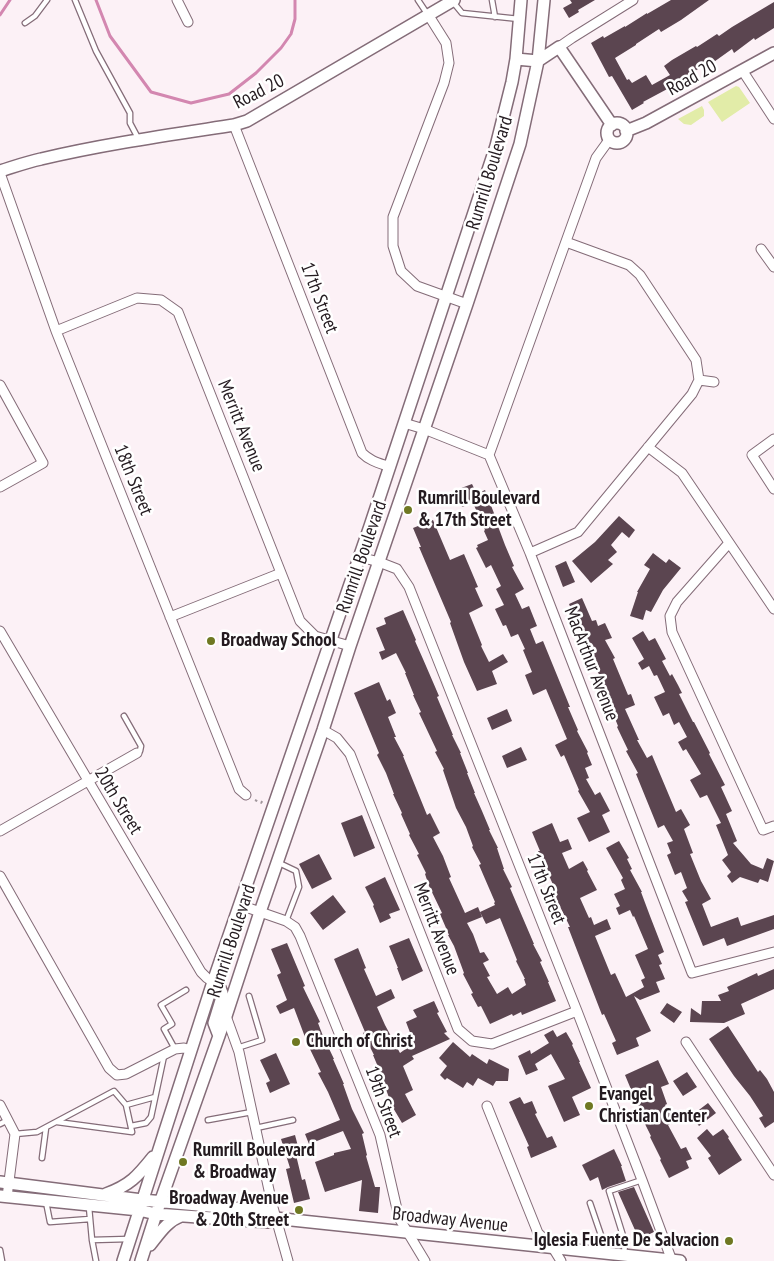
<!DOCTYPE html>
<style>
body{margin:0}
canvas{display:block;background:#fcf1f6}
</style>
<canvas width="774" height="1261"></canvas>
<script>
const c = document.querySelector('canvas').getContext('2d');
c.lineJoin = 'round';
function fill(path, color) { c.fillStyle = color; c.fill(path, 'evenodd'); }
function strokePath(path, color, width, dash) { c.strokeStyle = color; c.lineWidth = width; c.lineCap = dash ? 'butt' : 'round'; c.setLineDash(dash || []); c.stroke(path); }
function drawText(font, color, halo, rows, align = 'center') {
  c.font = font + ' "PT Sans Narrow",sans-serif'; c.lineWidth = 5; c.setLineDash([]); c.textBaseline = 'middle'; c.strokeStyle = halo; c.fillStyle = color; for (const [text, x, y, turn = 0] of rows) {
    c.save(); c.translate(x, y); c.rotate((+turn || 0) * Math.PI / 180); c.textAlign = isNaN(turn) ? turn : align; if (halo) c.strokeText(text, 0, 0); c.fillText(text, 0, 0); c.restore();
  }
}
const green = new Path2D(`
 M736,86L739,87L750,103L722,122L708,102Z
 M702,106L704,110V116L691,125L684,124L678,119Z`);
const stream = new Path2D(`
 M96,0L110,36L151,92L191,103L229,94L256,73L281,48L291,34L295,19V0
 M0,15L10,0`);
const building = new Path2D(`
 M570,0H595L578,10L579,12L569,18L563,8L572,3Z
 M671,0H709L681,20L661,32L659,29L636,44V45L615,58L627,80L629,79L632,83L646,75L652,85L670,75L664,66L672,60L696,46L697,47L717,34L719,36L732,27L774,2V28L755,40L754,38L734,53L732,49L711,64L710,62L688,75L671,87L643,102L644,103L632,110L612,76L609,77L591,43L603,36L604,38L625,26V27L647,13V14Z
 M472,484L477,494L485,490L497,521H496L505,545L514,566L512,567L524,589L515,594L522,609L529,606L537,626L530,629L536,644L543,641L570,707H568L578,730L577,731L588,752L587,753L592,765L585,768L589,778L586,779L595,795L600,792L610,811L602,815L610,832L589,842L577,818L590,812L578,791L579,790L564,755L561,757L555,745L567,739L546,689L533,695L525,675L532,672L523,650L525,649L518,634L511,637L506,625L503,626L495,609L504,605L496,589L501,586L491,565L486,568L476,548L478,547L477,545L488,540L484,531L485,530L473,503L462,507L456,490Z
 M619,516L635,530L629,538L622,532L611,545L617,552L608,560L613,564L591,583L572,561L595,542Z
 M433,520L450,560L464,554L478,587L475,588L483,606L469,613L482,645L481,646L489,662L503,654L508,662L492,671L497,684L477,691L464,662L450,623L451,622L419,547H421L413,528Z
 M653,553L666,563L669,559L681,568L663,590L651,612L646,610L643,620L630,616L638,592H637L650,569L644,565Z
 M566,561L575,582L563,587L555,566Z
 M582,598L592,621L596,620L598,626L605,623L612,638L605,640L615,658L613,659L628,695L631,694L635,705L625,709L639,740H637L647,758L652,755L676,812L681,809L690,825L684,829L693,853L690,854L701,881L711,899L702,904L711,927L738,917L741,926L774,915V929L727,946L724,938L703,946L685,902L688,901L682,891L687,888L681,872L675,875L667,855L671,853L667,843L673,841L664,825L658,828L636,774L638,773L626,751L628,750L617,727L618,726L598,676H600L588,655L590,654L569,604Z
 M403,610L416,640L415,641L423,659L439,696L437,697L453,735H452L461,753H460L468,773H467L475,793H474L482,811L490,830H489L498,848H497L504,869H503L512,887L510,888L534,944H533L542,961L540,962L549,982H548L556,1001L522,1015L521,1012L513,1016L512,1014L490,1024L481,1006L478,1007L471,994L473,993L463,974L464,973L454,946L448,935H449L440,914L442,913L429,886L425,874L426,873L417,855L419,854L409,835L410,834L401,814L402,813L393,794H394L386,773L377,755L379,753L354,693L379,682L387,701L390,699L396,713L388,717L396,737H394L404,756H403L427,815L430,813L440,833L433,837L443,856L451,877L449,878L465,913L478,907L482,917L467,923L473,934L480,953L484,952L489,960L483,963L490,976L487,977L497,994L508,987L512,994L526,985L524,979H525L516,961L517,960L500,918L486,924L480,912L495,905L494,903L495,902L479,865L481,864L472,847L473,846L466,827L456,808L443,770L444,769L435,752L437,751L419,713L421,712L413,695H414L405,673H406L396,653L382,660L379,652L385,650L376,628L386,624L384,618Z
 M643,631L649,641L655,638L666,659L662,661L670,676L672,674L678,685L682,693L679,694L693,722H694L710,753L709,754L725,785L721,787L732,811L726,814L737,841L733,843L751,864L763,869L767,858L774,861L768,882L760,879L758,883L740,877L732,883L727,876L731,872L722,860L728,855L716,825L721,823L707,795L700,798L690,780L701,774L686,749L683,751L678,742L687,737L679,722L674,725L669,713L663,716L654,697L665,692L657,675L654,676L649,666L642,670L638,663L644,659L632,638Z
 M507,709L512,721L492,730L487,718Z
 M521,747L527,760L507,768L502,756Z
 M362,815L375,848L354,857L341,823Z
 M552,823L560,842L568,839L572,849L562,853L569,869L583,861L588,870L587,871L597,890L580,898L589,918L591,917L594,925L607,919L611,929L595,936L611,975L615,973L626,997L644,987L641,980L645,978L635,955L648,949L634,916L633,917L630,910L619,915L616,908L620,906L614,894L625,889L621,880L623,878L606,848L619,841L629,858L627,859L632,869L630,870L642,892H641L650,916L664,952L658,955L662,964L659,965L665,979L656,982L660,992L640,1000L634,996L651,1031L636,1038L639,1046L617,1055L612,1043L616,1041L604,1014L602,1015L568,927H570L552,890L555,889L538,851H540L532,832Z
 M319,854L332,879L312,889L299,864Z
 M385,877L400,910L389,914L391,918L380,923L373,906L374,905L365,887Z
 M333,895L346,912L323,930L310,913Z
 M409,938L423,971L402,981L397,968H398L389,946Z
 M287,943L305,986L303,987L320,1022L318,1023L323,1036L334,1059H333L344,1084H343L352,1109L364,1133L362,1134L367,1155L366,1156L375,1187H380L378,1213L359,1211L362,1180L325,1192L315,1162L334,1155V1153L351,1149L343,1131L309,1144L305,1134L340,1120L328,1092L318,1073L321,1072L308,1045L294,1008L280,1014L276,1006L287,1000L277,975L281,973L271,949Z
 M358,948L366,968L364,969L376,996L391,989L395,998L377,1007L385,1025L400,1053L414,1043L406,1022L417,1017L413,1010L434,1001L439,1012L437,1013L447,1032L444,1033L450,1039L412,1056L414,1059L403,1066L413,1090L405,1094L416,1115L402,1123L392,1106L383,1081H384L373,1055H374L363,1033L365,1032L334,959Z
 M774,969V989L741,1004L745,1014L724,1023L690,1022L691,1008L701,1015L702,1001H721L718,995L729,991L727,987L757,973L758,976Z
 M667,1003L682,1012L674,1023L660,1013Z
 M728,1026L758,1072L760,1070L767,1079L774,1092V1122L765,1128L759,1118L763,1116L750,1096L734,1076L709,1039Z
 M553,1030L557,1037L566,1032L573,1044L572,1045L580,1062H579L591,1088L572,1097L580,1115L564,1122L548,1086L565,1079L551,1054L535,1064L538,1070L526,1075L518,1056L530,1050L531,1054L549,1043L544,1035Z
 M453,1042L470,1057L472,1054L487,1064L489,1059L509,1069L508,1081H496L493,1086L478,1078L473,1086L467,1082L463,1088L447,1078L445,1080L440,1075L447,1066L439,1058Z
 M276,1053L290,1084L270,1093L266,1083L270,1081L260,1060Z
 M658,1060L669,1084L661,1087L667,1104L665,1105L674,1122L668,1125L681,1149L686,1147L692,1159L686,1161L689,1168L669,1178L660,1160L661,1159L650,1137L651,1136L644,1122L636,1098L635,1099L625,1075Z
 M687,1072L697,1087L683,1096L673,1081Z
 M520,1097L524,1104L532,1101L537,1113L535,1114L547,1138L552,1136L557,1147L531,1158L527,1147L529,1146L509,1102Z
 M708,1103L716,1113L699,1126L691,1116Z
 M707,1129L713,1136L723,1129L729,1137L728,1138L742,1160L719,1175L708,1158L711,1156L697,1138Z
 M295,1135L300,1154L296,1155L302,1180L305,1179L310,1199L294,1203L286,1169L290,1168L281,1139Z
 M614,1149L622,1166H621L626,1181L608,1187L602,1190L598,1177L590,1181L582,1165Z
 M634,1187L654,1232L639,1239L618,1192Z`);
const path = new Path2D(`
 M255,800L261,803L263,800L265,799`);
const lane = new Path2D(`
 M75,0L96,51L130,113V123L138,138
 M418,0L428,15
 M492,0L495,17
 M453,2L462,13L519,19
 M25,23L35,16L47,0
 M124,716L141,746L140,751L137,753
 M277,862L296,871L299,887L286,921
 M237,1048L262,1040L249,996
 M175,1049L164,1029L172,1024L161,1005L186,990
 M126,1105L155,1097
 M208,1120L252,1112
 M0,1124L8,1120
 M131,1126L146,1123L151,1117L164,1056
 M256,1128L293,1120
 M15,1134L37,1132L114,1091L126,1105L132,1132L57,1122
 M42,1158L46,1128
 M46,1202L50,1222L90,1219
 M590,1203L603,1241L601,1252
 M89,1207L92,1240L129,1239
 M92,1240L96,1261
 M0,1250L2,1261
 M624,1255L625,1242L609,1191L642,1180`);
const street = new Path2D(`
 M177,0L188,22
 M429,16L446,43L449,63L444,83L393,217V246L401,271L417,286L467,304
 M559,47L572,38L633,0
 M742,70L774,119
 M234,125L362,453C370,461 379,463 390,467
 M0,173L56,331L239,789L246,795
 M761,249L774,267
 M56,331L137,298L161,300L178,312L300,621L315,636L350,646
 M699,380L714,382
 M0,385L43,463L0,487
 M404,423L424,429L489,455L530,553L692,973L774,952
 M774,439L752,455L774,489
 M648,447L682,473L774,609
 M489,455L596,158L609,140
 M729,543L677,602L670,616L672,632L763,830L774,826
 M530,553L578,532L692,394L699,380L696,360L640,275L629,265L566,242
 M360,557L379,562L397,569L409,587L577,1011L642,1180L672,1261
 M170,617L281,573
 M0,631L201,972L207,978L213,982
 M323,730L337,738L350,754L458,1029L472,1041L492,1044L577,1011
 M0,831L137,753
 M0,876L109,1068L117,1075L126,1074L175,1049L184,1048L191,1050
 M240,905L286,921L295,927L300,936L380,1135L399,1218L425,1261
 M226,1016L239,1052L272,1204L288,1261
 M686,1042L774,1175
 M0,1105L15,1134L7,1197
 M487,1106L538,1233L553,1248L561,1261`);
const secondary = new Path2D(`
 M516,59L538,61L559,47L612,125
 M607 133a10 10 0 1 1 20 0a10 10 0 1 1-20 0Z
 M626,131L646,123L774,53
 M0,171C13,167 27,162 41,159C104,144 169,135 234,125L247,121L454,0
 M213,982L220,988L222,993V997L214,1023L219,1036
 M0,1182L142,1200L265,1211L276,1218L292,1220L680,1261
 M106,1194C130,1185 137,1177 153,1157
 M0,1196L139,1210L156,1214L268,1222L276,1218
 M150,1245C159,1234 167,1221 181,1216
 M123,1261L213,982L370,526L496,146L512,82L516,59L521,0
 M141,1261L156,1214L226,1016L260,912L323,730L350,646L467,304L520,144L538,61L544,0`);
const markers = [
 [408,510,5,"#6f7822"],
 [211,641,5,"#6f7822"],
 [296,1042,5,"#6f7822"],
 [589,1106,5,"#6f7822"],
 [183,1162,5,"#6f7822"],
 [299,1210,5,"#6f7822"],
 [729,1241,5,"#6f7822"]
];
const streetNames = [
 ["Road 20",692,78,-29],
 ["Road 20",259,92,-27],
 ["Rumrill Boulevard",490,173,-73],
 ["17th Street",319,298,69],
 ["Merritt Avenue",241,426,68],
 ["18th Street",133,480,68],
 ["Rumrill Boulevard",362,557,-71],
 ["MacArthur Avenue",591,664,69],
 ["20th Street",118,801,59],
 ["17th Street",546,889,68],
 ["Merritt Avenue",436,929,69],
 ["Rumrill Boulevard",232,941,-72],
 ["19th Street",383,1102,70],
 ["Broadway Avenue",450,1220,6]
];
const poiNames = [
 ["Rumrill Boulevard",418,499],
 ["& 17th Street",418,521],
 ["Broadway School",221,641],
 ["Church of Christ",306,1042],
 ["Evangel",599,1095],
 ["Christian Center",599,1117],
 ["Rumrill Boulevard",193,1151],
 ["& Broadway",193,1173],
 ["Broadway Avenue",289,1199,"right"],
 ["& 20th Street",289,1221,"right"],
 ["Iglesia Fuente De Salvacion",719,1241,"right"]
];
fill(green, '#e2eca8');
strokePath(stream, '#d387b0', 3);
fill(building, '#5b4550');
strokePath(lane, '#846c78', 7);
strokePath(street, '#846c78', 11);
strokePath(secondary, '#846c78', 14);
strokePath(path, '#a1979c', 2, [2.5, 4]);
strokePath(lane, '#fff', 4.5);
strokePath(street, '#fff', 9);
strokePath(secondary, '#fff', 11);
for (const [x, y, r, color] of markers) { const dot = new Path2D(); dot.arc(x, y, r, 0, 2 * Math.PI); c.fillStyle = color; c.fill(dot); strokePath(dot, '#fff', 2); }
drawText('19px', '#241b20', '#fff', streetNames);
drawText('bold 19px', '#241b20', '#fff', poiNames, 'left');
</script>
